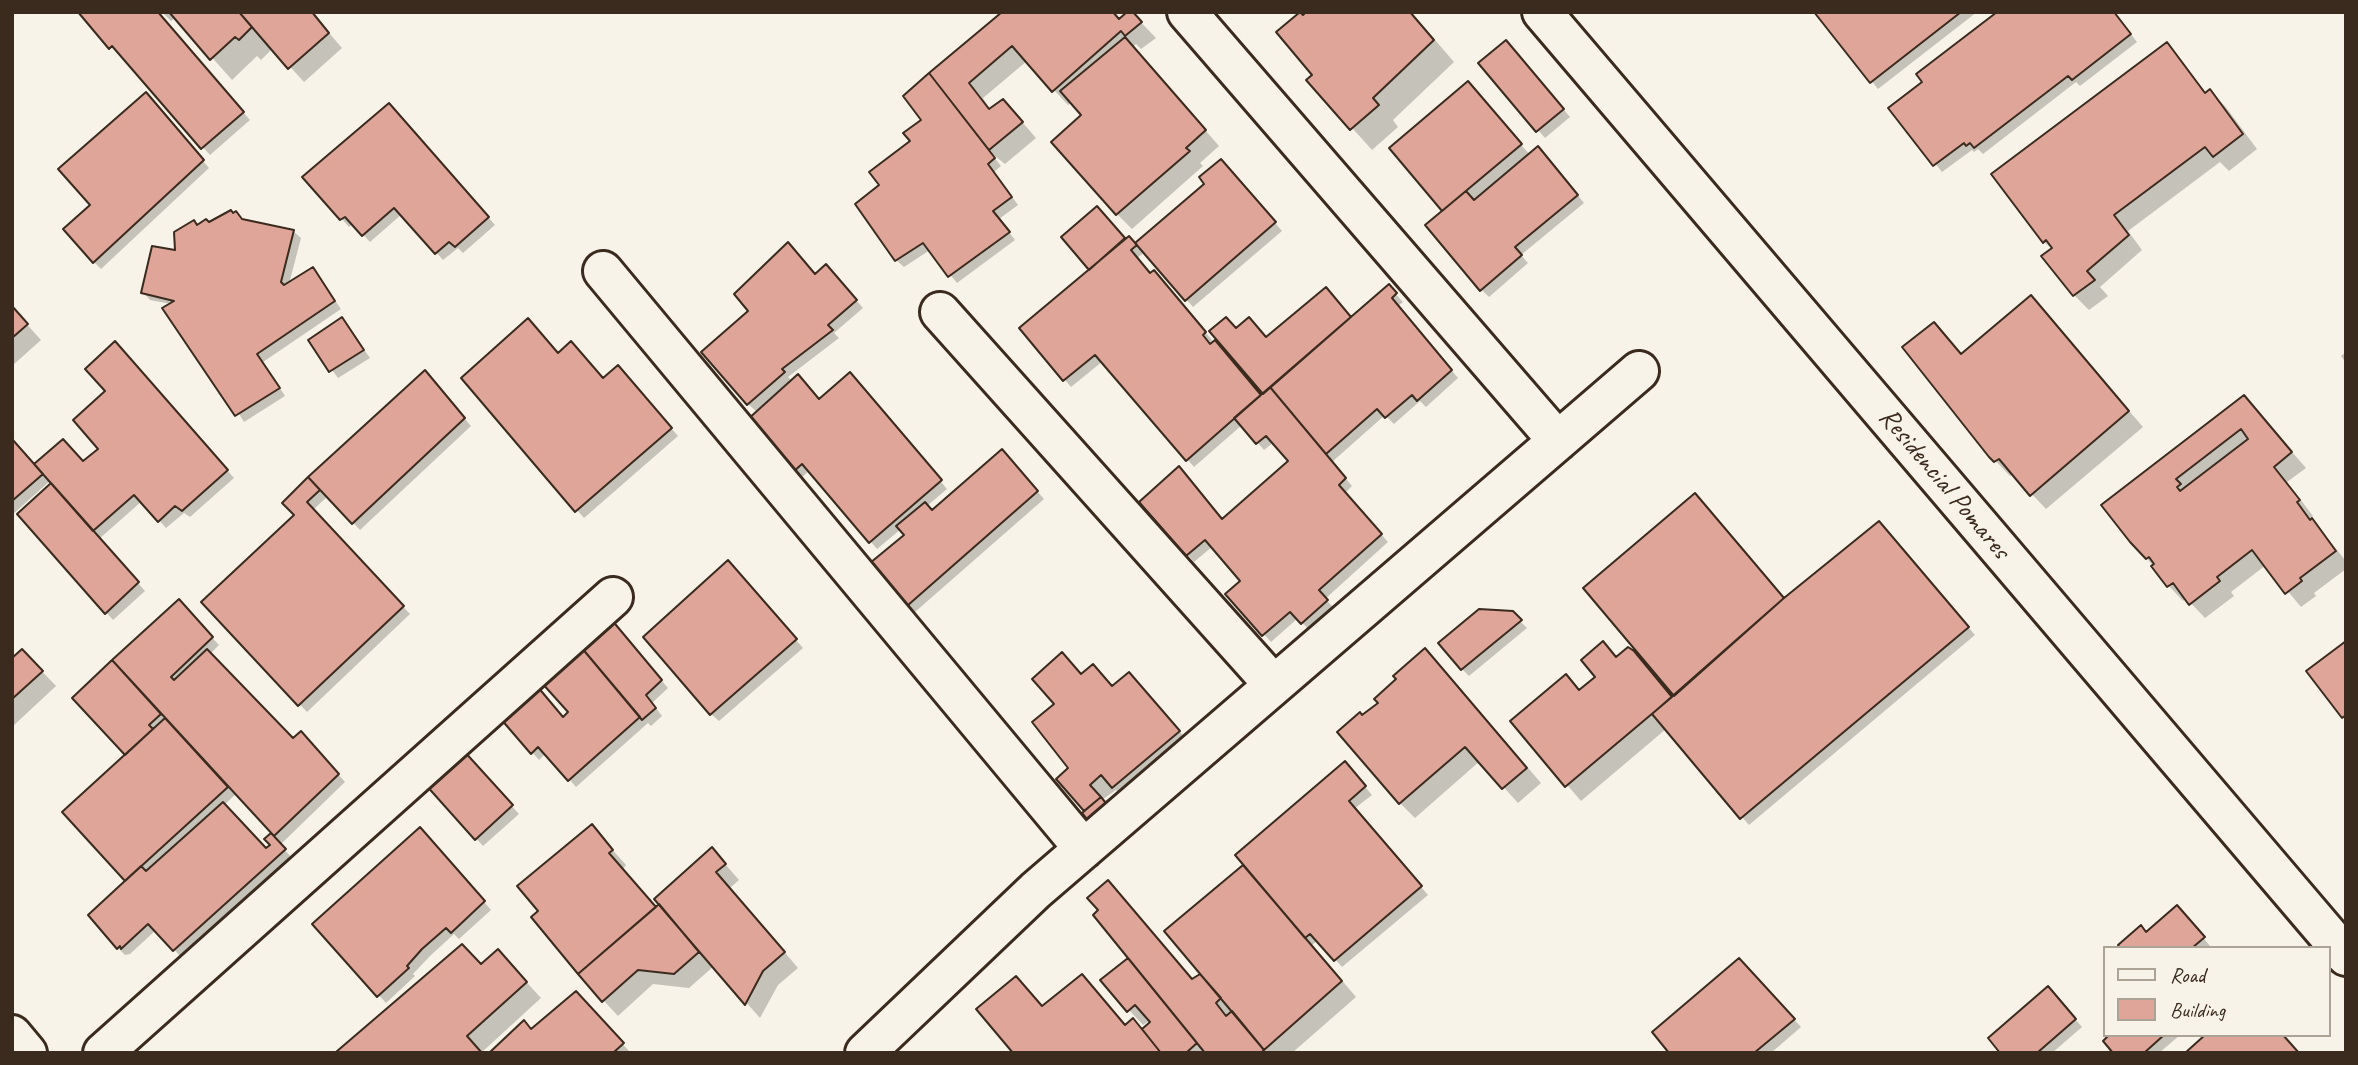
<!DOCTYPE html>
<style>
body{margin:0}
#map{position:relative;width:2358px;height:1065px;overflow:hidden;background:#f7f3e8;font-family:Caveat,sans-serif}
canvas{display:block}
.frame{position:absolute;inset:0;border:14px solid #3b2a1e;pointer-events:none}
.legend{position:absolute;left:2103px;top:946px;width:228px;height:91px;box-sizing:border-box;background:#f7f3e8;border:2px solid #aca397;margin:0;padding:9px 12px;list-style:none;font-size:21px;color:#3b2a1e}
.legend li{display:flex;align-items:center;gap:14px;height:35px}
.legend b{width:35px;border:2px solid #aca397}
</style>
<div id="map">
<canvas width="2358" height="1065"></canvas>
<div class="frame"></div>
<ul class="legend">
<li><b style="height:9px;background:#f7f3e8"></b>Road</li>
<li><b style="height:19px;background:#dea598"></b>Building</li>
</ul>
</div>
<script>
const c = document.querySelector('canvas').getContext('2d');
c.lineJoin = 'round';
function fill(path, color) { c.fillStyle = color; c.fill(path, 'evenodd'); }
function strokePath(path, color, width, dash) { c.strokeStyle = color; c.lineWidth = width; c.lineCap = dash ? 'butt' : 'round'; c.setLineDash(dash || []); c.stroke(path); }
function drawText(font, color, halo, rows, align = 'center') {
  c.font = font + ' Caveat,sans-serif'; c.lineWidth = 6; c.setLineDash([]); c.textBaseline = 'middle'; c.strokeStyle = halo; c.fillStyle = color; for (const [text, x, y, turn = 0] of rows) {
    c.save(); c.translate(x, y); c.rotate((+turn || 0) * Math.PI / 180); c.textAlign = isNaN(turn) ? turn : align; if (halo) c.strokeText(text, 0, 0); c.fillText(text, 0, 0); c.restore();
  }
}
const shadow = new Path2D(`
 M81,12H156L250,120L210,155Z
 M162,12H311L342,48L304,82L273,48L261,60L257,56L232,80L176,17L171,21Z
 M1004,12L1120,21L1131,12L1156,38L1141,49L1136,44L1133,47L1219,146L1200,163L1203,166L1132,229L1117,214L1083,115L1072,102L1068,105L1027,61L983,98L991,110L1017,116L1036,138L1005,164L990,152L1001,166L994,172L1018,205L999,219L1015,240L957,283L930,250L904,267L896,260L882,186L923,120L905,96Z
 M1309,12H1411L1454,62L1393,120L1398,127L1372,150L1309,80L1315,75Z
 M1816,12H1977L1878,89Z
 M2114,12L2137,42L2080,86L2076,82L1983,154L1978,149L1974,152L1972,150L1942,172L1891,108L1925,82Z
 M2167,45L2207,94L2210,92L2225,106L2257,149L2229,171L2220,162L2128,231L2142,250L2100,287L2108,296L2089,310L2074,295L2053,250L2044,242Z
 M1513,49L1570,117L1545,138L1538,130Z
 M1468,84L1530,155H1545L1584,203L1521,255L1528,263L1489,297L1482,290L1444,211Z
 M153,102L209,168L101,269L94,262L93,205Z
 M396,112L495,225L463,253L458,248L443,260L402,214L370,242L353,224L349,227L305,177Z
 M1228,168L1282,231L1193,307L1145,252L1137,258L1151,275L1161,280L1212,340L1209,343L1242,374L1245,372L1237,330L1267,339L1351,318L1389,287L1403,302L1398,306L1458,378L1426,407L1420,401L1394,424L1385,415L1332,462L1352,486L1345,493L1388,542L1325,599L1334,608L1309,630L1298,618L1271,642L1228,594L1243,581L1213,546L1194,562L1142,502L1223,521L1291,462L1274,442L1264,450L1242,425L1194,467L1103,361L1071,387L1021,328L1091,270L1104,215L1126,240L1136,245Z
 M233,214L244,221L293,231L301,238L289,284L313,269L341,309L263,362L285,396L244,422L171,304L150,300L143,292L198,226Z
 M788,244L816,276L833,274L863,308L834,333L839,338L788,377L793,382L819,401L857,382L947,489L927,506L933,512L1009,459L1044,499L915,612L908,605L906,535L901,529L877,549L810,470L800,479L793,472L758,413L748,404L751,277Z
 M2031,298L2143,427L2046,509L2013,474L2010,476L1991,456L1934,324L1963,356Z
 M12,308L41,340L12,366Z
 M342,319L370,358L338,378L310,340Z
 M122,351L234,478L190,517L184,513L166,528L142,501L99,539L145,591L113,620L19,514L53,483L51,480L12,515V441L35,466L83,463L100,449L108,392Z
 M2346,352V363L2341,356Z
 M559,355L603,380L625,375L678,436L584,518L463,378Z
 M425,372L471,426L360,530L328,496L313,510L410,614L307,712L203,602L297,515L285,503Z
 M2244,397L2306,468L2287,482L2313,516L2310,518L2314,522L2346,561V569L2314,593L2316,596L2301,607L2266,565L2231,592L2234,596L2205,618L2186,598L2183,601L2169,586L2104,505Z
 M1886,530L1975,635L1749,825L1666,729L1581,801L1512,721L1565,676L1580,691L1598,677L1603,644L1617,658L1633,652L1651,670L1784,600Z
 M728,562L803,648L719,721L711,714L664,617Z
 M179,602L219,645L210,654L293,741H308L345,782L280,845L292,858L181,957L156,930L130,954L125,955L118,948L128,881V755L75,698ZM237,793L273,833L267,839L272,846L266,850L224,805Z
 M1512,613L1527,628L1469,676L1462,669Z
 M618,629L668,688L652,703L662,716L651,726L648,723L576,787L546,753L539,760L532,752L571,712Z
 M12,660L37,666L56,686L12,727Z
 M1440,665L1541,783L1518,803L1480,761L1415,818L1400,803L1362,718Z
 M1082,676L1113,687L1143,689L1193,747L1128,802L1116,790L1086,811L1058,779L1070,769L1056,704Z
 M470,760L519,814L483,846L427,784Z
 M1352,771L1372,795L1354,809L1428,895L1342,967L1318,940L1312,945L1356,997L1292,1053H1015L1042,1008L1143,1031L1152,1023L1150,1020L1143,1025L1129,1010L1130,958L1100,910L1107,882L1194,981L1202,975L1167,932Z
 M592,827L626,865L623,869L657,909L712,850L726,865L739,880L730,888L798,968L778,985L760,1018L714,966L689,988L653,984L618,1016L604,1001L533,917L541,911Z
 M428,836L491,910L459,939L454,934L430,956L413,974L415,976L386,1003L315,924Z
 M2184,915L2210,946L2208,948H2122Z
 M498,951L541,998L481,1053L338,1052L408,990L411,993L482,966Z
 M1746,967L1801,1027L1771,1053H1671Z
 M2055,996L2082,1027L2052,1053H2003Z
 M583,1001L629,1051L490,1053L532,1031Z
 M2111,1035H2180L2159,1053H2115Z`);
const building = new Path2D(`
 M78,12H158L244,112L201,149L112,46L109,49Z
 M169,12H239L252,27L239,40L235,37L210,60Z
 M239,12H312L329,33L288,69Z
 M1002,12H1113L1119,19L1127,12H1133L1142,22L1125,36L1121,31L1052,92L1012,46L969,83L989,109L1003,99L1023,122L989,150L929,73Z
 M1300,12L1303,15L1306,12H1410L1434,40L1373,98L1379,105L1350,130L1306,80L1312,75L1276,32Z
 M1814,12H1961L1870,83Z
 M1997,12H2114L2131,34L2072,80L2068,76L1974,148L1970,143L1966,146L1964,143L1933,166L1888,108L1922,82L1916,74Z
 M1125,37L1206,130L1186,148L1190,151L1116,215L1051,142L1081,115L1060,91Z
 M1506,40L1564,109L1536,132L1478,63Z
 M2167,42L2205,93L2210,89L2243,134L2213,157L2205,147L2114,215L2129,235L2087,271L2095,280L2073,296L2041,256L2052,248L2046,240L2043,243L1991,174Z
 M929,73L995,158L988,164L1012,197L993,211L1010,232L948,277L923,243L895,261L855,204L879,185L869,172L910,141L903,133L921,120L903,96Z
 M1468,81L1522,144L1442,211L1389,148Z
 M146,92L204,160L93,263L63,229L90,205L58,169Z
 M389,103L489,217L455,247L449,242L435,254L394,208L362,236L345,217L340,220L302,177Z
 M1538,146L1578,195L1515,247L1522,255L1480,291L1425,225L1466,191L1474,200Z
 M1221,159L1276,222L1185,301L1135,243L1204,184L1199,177Z
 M1097,206L1125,238L1089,270L1061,237Z
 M231,210L233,213L236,211L242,219L294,230L281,282L284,285L313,267L335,301L257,354L280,388L235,416L162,308L174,301L141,293L152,246L175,250L174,232L194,220L197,225L206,219L209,222Z
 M1129,236L1137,245L1131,250L1150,273L1154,270L1206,332L1203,335L1210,344L1215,340L1261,395L1186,461L1095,355L1063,381L1019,328Z
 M788,242L815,274L826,264L857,300L828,325L833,330L782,369L785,372L747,405L701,352L748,311L734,294Z
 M1389,284L1397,293L1392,298L1452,370L1417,401L1412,395L1385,418L1377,409L1326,454L1270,387Z
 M1326,287L1351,317L1263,394L1209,331L1226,317L1236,328L1249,317L1266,337Z
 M2031,295L2129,411L2030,496L1999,459L1994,462L1989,457L1902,347L1934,322L1961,354Z
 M12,306L28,324L12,338Z
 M342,317L364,350L329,372L308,340Z
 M528,318L558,353L571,341L603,378L618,365L672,428L575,512L461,378Z
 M115,341L228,470L182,511L175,506L158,522L134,495L93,531L34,464L63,439L83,461L98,449L73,420L105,391L85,369Z
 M425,370L465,418L352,524L308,477Z
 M850,372L942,480L869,543L802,464L792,473L747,420L798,374L819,399Z
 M1270,387L1346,478L1339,485L1382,534L1319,590L1328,600L1301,624L1290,612L1262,636L1225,594L1240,581L1205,540L1186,556L1139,502L1179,466L1222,519L1288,461L1266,436L1256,444L1234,418Z
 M2244,395L2292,452L2274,467L2300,500L2297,502L2310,520L2312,518L2336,551L2300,578L2302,581L2285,594L2252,550L2217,577L2220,581L2189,605L2173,583L2167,587L2151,566L2154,564L2149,557L2146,559L2130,542L2101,505ZM2241,429L2248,439L2180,491L2177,487L2181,484L2176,479Z
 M12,439L43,474L12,501Z
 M1002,449L1038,491L907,606L870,563L904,535L896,526L925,502L932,510Z
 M308,477L320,490L307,502L404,606L298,706L201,602L294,515L282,503Z
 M51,483L139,582L105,614L17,514Z
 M1695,493L1784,598L1674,696L1583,588Z
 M1879,521L1969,627L1740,819L1652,714L1784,598Z
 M728,560L797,639L710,715L643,637Z
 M179,599L213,637L171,677L174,680L207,649L293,738L301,731L339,774L274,836L112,660Z
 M1479,609L1513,611L1522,620L1461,670L1438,643Z
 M611,619L662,680L646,695L656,708L642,720L581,647Z
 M1603,641L1616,657L1628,647L1634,651L1672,697L1565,787L1510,721L1566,674L1579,690L1595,677L1581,660Z
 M2346,641V715L2342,718L2306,671Z
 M581,647L640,717L568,781L538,747L531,754L500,718L537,686L563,717L568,712L541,682Z
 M1425,648L1527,768L1502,789L1465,747L1399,804L1337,732L1360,712L1362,715L1378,703L1374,699L1396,679L1393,676Z
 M22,649L43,671L12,699V658Z
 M1062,652L1081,674L1093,664L1112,686L1129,672L1180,731L1112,788L1101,775L1090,785L1101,797L1084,811L1056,779L1068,768L1032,722L1054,704L1032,679Z
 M112,660L161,714L149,725L153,729L125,755L72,698Z
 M165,718L228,787L125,881L62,812Z
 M463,750L513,805L475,840L425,784Z
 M1345,761L1366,786L1349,801L1422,886L1334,961L1310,934L1305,938L1235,855Z
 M1101,797L1118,818L1099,834L1082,813Z
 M223,802L266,848L270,845L264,839L271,833L286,849L173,951L148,924L121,949L120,946L117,949L88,915L141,866L146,871Z
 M592,824L613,850L609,853L656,907L578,974L531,917L538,911L517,886Z
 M420,827L485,901L451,933L446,928L422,949L407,966L409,968L377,997L312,924Z
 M712,847L726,864L716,872L785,952L763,971L745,1005L654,899Z
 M1243,865L1342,981L1264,1050L1164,931Z
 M1108,880L1192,979L1200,974L1221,998L1216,1003L1226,1016L1232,1011L1264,1050L1261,1053H1205L1093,915L1098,910L1087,898Z
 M659,904L699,952L674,974L638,970L602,1002L578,974Z
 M2177,905L2205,937L2192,948H2120L2118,945L2141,925L2146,932Z
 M462,944L481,964L498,949L527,982L467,1036L482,1053L336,1052Z
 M1128,958L1197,1043L1186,1053H1161L1142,1029L1150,1022L1135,1005L1127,1012L1100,980Z
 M1739,958L1795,1019L1754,1053H1669L1652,1032Z
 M1082,974L1125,1025L1133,1018L1161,1053H1013L976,1009L1016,976L1042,1006Z
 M2048,986L2076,1019L2037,1053H2000L1988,1038Z
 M576,991L624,1043L613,1053H489L524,1020L531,1029Z
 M2109,1035H2164L2144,1053H2113L2103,1041Z
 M2205,1035H2283L2299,1053H2185Z`);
const minor = new Path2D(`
 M1187,12L1558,441
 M1542,12L2346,956
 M603,271L1084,849
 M940,312L1274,685
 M103,1053L613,597
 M865,1053L1036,890L1639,371`);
const tertiary = new Path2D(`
 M12,1035L27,1053`);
const streetNames = [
 ["Residencial Pomares",1944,484,50]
];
fill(shadow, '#0003');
fill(building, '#dea598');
strokePath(building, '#3b2a1e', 2);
strokePath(minor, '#3b2a1e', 44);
strokePath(tertiary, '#3b2a1e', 44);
strokePath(minor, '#f7f3e8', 38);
strokePath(tertiary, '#f7f3e8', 38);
drawText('28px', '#3b2a1e', '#f7f3e8', streetNames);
</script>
